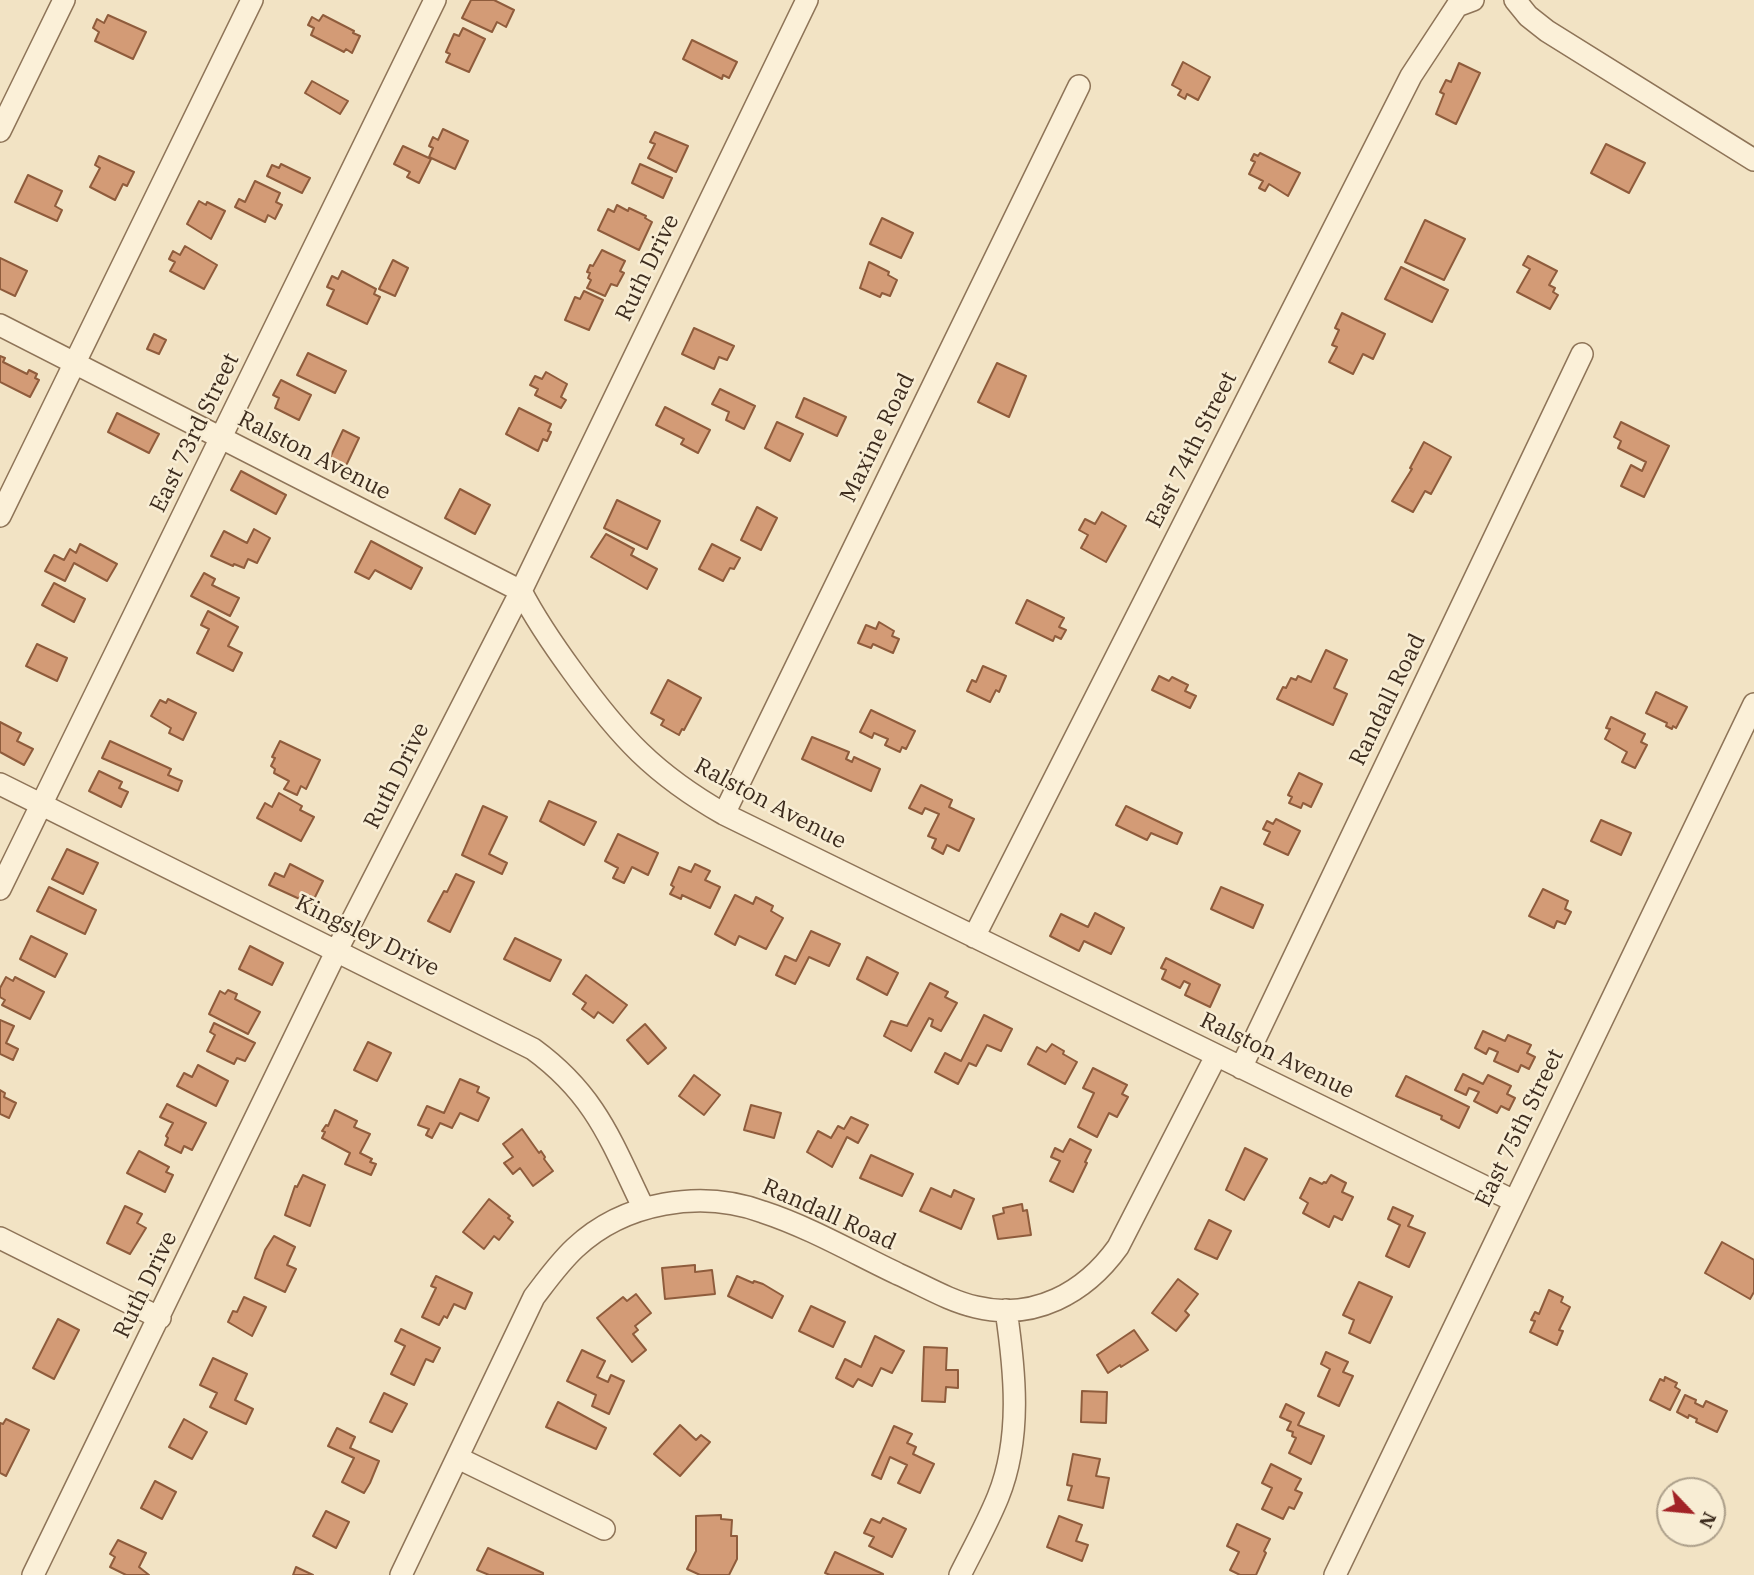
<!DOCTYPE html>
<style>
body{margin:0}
#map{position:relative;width:1754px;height:1575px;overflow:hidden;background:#f2e3c4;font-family:"IBM Plex Serif",serif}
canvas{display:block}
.north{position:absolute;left:1656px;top:1477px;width:70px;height:70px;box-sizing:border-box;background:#f8edd4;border:2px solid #ada08b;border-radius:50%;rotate:116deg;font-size:19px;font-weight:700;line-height:28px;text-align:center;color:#3d2c1e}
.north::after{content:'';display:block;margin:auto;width:24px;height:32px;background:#a22326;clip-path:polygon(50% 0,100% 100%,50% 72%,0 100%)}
</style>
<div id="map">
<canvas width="1754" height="1575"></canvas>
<div class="north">N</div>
</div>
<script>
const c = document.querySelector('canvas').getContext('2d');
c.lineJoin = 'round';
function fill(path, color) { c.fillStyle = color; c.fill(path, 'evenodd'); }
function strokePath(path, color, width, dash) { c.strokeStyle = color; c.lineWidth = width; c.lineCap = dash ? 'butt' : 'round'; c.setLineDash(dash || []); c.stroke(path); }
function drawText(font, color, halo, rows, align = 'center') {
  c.font = font + ' "IBM Plex Serif",serif'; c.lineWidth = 5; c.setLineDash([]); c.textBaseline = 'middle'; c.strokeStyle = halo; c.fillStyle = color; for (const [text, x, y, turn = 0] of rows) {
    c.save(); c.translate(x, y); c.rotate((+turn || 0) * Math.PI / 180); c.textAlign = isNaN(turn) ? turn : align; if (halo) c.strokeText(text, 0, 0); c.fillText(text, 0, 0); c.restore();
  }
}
const building = new Path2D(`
 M471,0H494L514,10L506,27L497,22L492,32L462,18Z
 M108,15L146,32L133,59L95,41L99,32L93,28L97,19L104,23Z
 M323,15L354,31L353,33L360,36L352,53L346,49L344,52L311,35L314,28L308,25L312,17L319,21Z
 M463,28L485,39L469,72L446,62L450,54L446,52L454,34L459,36Z
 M692,40L737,62L729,78L723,75L722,79L683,59Z
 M1183,62L1210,77L1198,100L1187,94L1185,99L1178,95L1181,90L1172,85Z
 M1459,63L1480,73L1456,124L1436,114L1444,94L1440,92L1446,80L1451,82Z
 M312,81L348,101L340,114L305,93Z
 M443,129L468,141L455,169L429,157L433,148L429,146L433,137L438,140Z
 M655,132L688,146L676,172L648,158L655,144L650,142Z
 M1606,144L1645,163L1629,193L1591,173Z
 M403,146L431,159L419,183L407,177L410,172L394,164Z
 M1260,153L1300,173L1288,196L1269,184L1265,191L1259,188L1263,181L1249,174L1255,162L1251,160L1254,154L1258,156Z
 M99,156L134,172L127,186L123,184L115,200L90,187L100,168L95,165Z
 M281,164L310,178L302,193L267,176L272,165L279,168Z
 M640,164L672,178L663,198L632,183Z
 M28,175L62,191L55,206L62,210L57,221L15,202Z
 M255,181L280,193L276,202L282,205L275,219L268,215L265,222L235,207L239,199L245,202Z
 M199,201L206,205L207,202L225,211L211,239L187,224Z
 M617,205L628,211L629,208L646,216L645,218L652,222L639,250L598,230L608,209L614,212Z
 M882,218L913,233L901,258L870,244Z
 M1425,220L1465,239L1444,280L1405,262Z
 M185,246L217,265L204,289L170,271L175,262L169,259L173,251L180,255Z
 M602,250L625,261L620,271L624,273L617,286L611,284L605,296L587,288L591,280L588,278L590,273L587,272L590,265L593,266Z
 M1528,256L1557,271L1549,285L1555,288L1553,292L1558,295L1550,309L1517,292L1530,269L1523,265Z
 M0,258L27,271L15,296L0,289Z
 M393,260L408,268L395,296L379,289Z
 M869,262L889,272L888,275L897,280L890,296L882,293L880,297L860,288Z
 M1401,267L1448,290L1432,322L1385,299Z
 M342,271L376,289L374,294L380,297L367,324L327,305L334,290L327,287L332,276L338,279Z
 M584,291L603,300L589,330L565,320L575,297L580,299Z
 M1342,313L1385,334L1373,359L1363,354L1353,374L1329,362L1337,347L1332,345L1339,330L1335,328Z
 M694,328L734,346L727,360L719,357L714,369L682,354Z
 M154,334L166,340L159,354L147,349Z
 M308,353L346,371L335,393L297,375Z
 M0,356L5,358L3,362L27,374L29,370L37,374L35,378L39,380L30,397L0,382Z
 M997,363L1026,376L1009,417L978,402Z
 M546,372L567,384L561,397L566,400L561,408L535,395L538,389L530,385L535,376L542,379Z
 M281,380L311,395L299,420L275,408L279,398L273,395Z
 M720,389L755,406L744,429L726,420L729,412L712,404Z
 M804,398L846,417L837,436L796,417Z
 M665,407L710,430L698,453L681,444L684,439L656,425Z
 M519,408L551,424L548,431L551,432L547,441L543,439L538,451L506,434Z
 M117,413L159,434L149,453L108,432Z
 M777,422L803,434L790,461L765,448Z
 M1621,422L1669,446L1644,497L1621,486L1631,465L1642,471L1646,462L1618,448L1621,441L1614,437Z
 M343,430L359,438L344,470L328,462Z
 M1424,442L1451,457L1431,494L1425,491L1413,512L1392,501L1412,469L1410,468Z
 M241,471L286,495L276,514L231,490Z
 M460,489L490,505L475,534L445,518Z
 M617,500L660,521L647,549L604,528Z
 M757,507L777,518L761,550L741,540Z
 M1102,512L1126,526L1106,562L1081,548L1088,535L1079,530L1085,519L1095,524Z
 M254,529L270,538L257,563L248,559L244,568L234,564L233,566L211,556L224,531L247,543Z
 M606,534L634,549L631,555L657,569L647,589L591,557Z
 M371,541L422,568L411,589L375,570L369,579L355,572Z
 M80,544L117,564L107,581L74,563L65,581L45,571L54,555L64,560L70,549L76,553Z
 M712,544L740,558L734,569L730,568L723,581L699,569Z
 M204,573L215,579L212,585L239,598L230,616L191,596Z
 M54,583L85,599L74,622L42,605Z
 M1027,600L1064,618L1059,627L1066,630L1061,639L1055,636L1053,641L1016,623Z
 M208,611L238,627L228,646L242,653L233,671L197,653L209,629L201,625Z
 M879,622L894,631L892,636L899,639L893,653L873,644L871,648L858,643L866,625L876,629Z
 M37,644L67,658L57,681L26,666Z
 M1326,650L1347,660L1334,688L1347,694L1333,725L1277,699L1283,687L1286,688L1291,678L1296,680L1298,676L1311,682Z
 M983,666L1006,676L999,692L996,690L990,702L967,691L972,680L976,682Z
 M1159,676L1169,681L1172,677L1188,685L1185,691L1196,696L1190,708L1152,690Z
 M668,680L701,698L684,730L682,729L679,735L661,725L664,720L651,713Z
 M1656,692L1687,707L1676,728L1673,726L1672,729L1666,726L1667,723L1646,713Z
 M168,699L196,713L183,740L169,733L171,728L151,716L160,700L166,703Z
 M871,710L915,731L906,749L902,747L900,752L885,745L888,739L874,733L872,738L860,732Z
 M1611,717L1645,734L1641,742L1647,745L1635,768L1622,762L1627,752L1605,739L1610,729L1606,728Z
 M0,722L21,733L17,741L33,749L24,765L0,752Z
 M812,737L849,752L846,759L852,762L854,757L880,769L871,791L802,759Z
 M110,741L171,769L168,775L182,781L178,791L102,758Z
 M280,741L320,760L306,789L301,786L297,795L284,789L289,781L274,773L275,769L271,766L275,758L272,757Z
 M99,771L122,782L119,788L128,792L121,807L89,791Z
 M1299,773L1322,784L1311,807L1303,803L1301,808L1289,803L1292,797L1288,795Z
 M921,785L952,800L949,807L974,819L959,851L947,845L943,854L932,848L936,839L928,836L939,814L925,808L922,814L909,808Z
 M279,793L302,806L300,810L314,817L301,841L257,818L265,803L272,807Z
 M549,801L596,822L584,845L540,821Z
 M483,806L507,817L489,854L507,863L502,874L462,855Z
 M1126,806L1182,833L1177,844L1151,833L1147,840L1116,825Z
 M1276,819L1300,831L1288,855L1264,844L1270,832L1263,829L1267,821L1273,824Z
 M1601,820L1631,833L1621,855L1591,841Z
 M618,834L658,853L648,875L632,867L624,883L613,878L618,868L605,861Z
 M67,849L98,863L83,894L52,879Z
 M290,864L323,881L312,903L305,900L304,901L269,885L275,873L284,877Z
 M695,864L710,871L705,880L720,887L710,908L682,895L681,899L670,894L674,887L671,885L679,867L691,872Z
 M456,874L474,882L450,932L428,921L444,891L447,892Z
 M49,887L96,910L85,934L37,911Z
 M1221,887L1263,905L1253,928L1211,909Z
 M1543,889L1568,901L1565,909L1571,912L1565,924L1557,921L1554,928L1529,916Z
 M735,895L753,904L756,897L773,906L771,911L783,918L766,949L739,936L735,945L715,934Z
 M1095,913L1124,928L1111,954L1084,941L1079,951L1050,936L1061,914L1088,927Z
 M811,931L840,944L829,966L809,957L795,984L776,975L785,956L796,961Z
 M31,936L67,954L55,977L20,959Z
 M515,938L561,960L550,981L504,959Z
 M250,946L283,963L272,985L239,969Z
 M867,957L898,973L887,995L857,979Z
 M1166,958L1220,985L1210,1007L1185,995L1190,984L1184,981L1180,988L1162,979L1166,970L1161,968Z
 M586,975L627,1005L613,1023L598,1012L594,1018L582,1009L586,1003L573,994Z
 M6,977L13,981L15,977L44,992L30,1019L2,1005L5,1000L0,997V988Z
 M930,983L948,992L945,997L957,1003L941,1031L931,1026L933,1020L929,1018L911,1051L884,1036L891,1021L907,1026Z
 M228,990L237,994L235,999L260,1012L248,1034L209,1014L220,991L225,994Z
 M984,1015L1012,1029L1001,1051L987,1045L976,1066L969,1063L958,1084L935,1072L945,1053L961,1061Z
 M0,1020L14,1026L6,1043L18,1049L13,1060L0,1054Z
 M214,1023L255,1043L245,1061L237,1058L234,1064L207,1051L215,1035L210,1032Z
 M645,1024L666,1048L648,1064L627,1040Z
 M1483,1031L1505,1041L1508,1035L1531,1045L1527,1053L1535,1057L1529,1069L1521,1065L1518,1072L1494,1061L1498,1052L1489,1048L1486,1054L1475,1048Z
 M368,1042L391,1053L377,1081L354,1070Z
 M1052,1044L1064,1051L1063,1054L1077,1062L1065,1084L1028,1064L1037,1047L1046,1052Z
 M198,1065L228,1081L216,1106L177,1086L184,1073L192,1077Z
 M1093,1068L1127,1085L1122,1094L1128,1097L1117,1117L1109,1113L1097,1137L1078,1127L1094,1093L1083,1088Z
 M1463,1074L1483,1084L1488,1075L1511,1086L1507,1094L1515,1098L1509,1110L1501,1106L1497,1113L1474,1101L1479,1092L1469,1088L1466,1095L1455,1090Z
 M694,1075L720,1095L704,1115L679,1096Z
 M1406,1076L1469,1107L1459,1128L1441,1119L1442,1116L1396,1096Z
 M460,1079L479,1087L477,1092L489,1098L478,1121L460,1113L452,1128L440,1123L432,1138L426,1135L429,1129L418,1125L427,1106L444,1113Z
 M0,1090L5,1093L4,1097L16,1103L9,1118L0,1114Z
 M167,1104L206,1123L192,1150L184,1146L181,1153L165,1145L168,1138L166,1136L173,1123L160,1117Z
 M751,1105L781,1113L774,1138L744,1130Z
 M335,1110L357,1121L354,1127L370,1134L360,1153L372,1159L370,1162L376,1164L371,1175L345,1164L350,1153L322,1138L325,1132L322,1131L326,1125L328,1126Z
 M851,1117L868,1125L858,1143L847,1137L832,1167L807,1152L818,1131L831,1138L838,1126L844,1129Z
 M522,1129L539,1153L541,1151L545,1157L544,1159L553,1171L533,1186L520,1168L513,1174L504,1163L513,1157L503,1144Z
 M1070,1139L1091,1150L1085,1162L1087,1163L1073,1192L1050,1181L1060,1161L1051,1157L1055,1148L1063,1152Z
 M1245,1148L1267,1159L1244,1200L1226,1190Z
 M139,1151L169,1167L166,1172L173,1175L165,1192L127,1173Z
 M871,1155L913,1174L902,1196L860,1178Z
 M303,1175L325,1185L310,1226L285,1215L295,1186L297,1187Z
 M1331,1175L1346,1183L1342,1192L1353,1197L1342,1220L1334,1216L1329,1227L1303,1213L1308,1203L1300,1198L1310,1178L1322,1184L1324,1182L1326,1183Z
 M931,1188L951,1197L954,1190L974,1199L961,1229L920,1211Z
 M489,1199L510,1216L508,1218L513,1222L499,1240L494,1236L484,1249L463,1232Z
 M1022,1204L1023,1211L1027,1210L1031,1235L998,1239L993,1216L1004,1213L1003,1208Z
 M125,1206L142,1214L137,1223L146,1228L130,1254L107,1243Z
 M1393,1207L1413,1216L1408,1226L1425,1233L1409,1267L1386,1256L1400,1225L1388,1219Z
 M1209,1220L1231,1231L1217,1259L1195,1249Z
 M274,1236L295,1247L287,1265L296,1269L285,1292L255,1278L265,1250Z
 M1722,1242L1754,1260V1292L1750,1299L1705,1273Z
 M695,1265V1272L712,1270L715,1294L665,1299L662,1268Z
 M436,1276L472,1293L465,1309L454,1304L447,1318L444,1316L439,1325L422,1317L436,1288L431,1286Z
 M737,1276L753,1283L754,1281L763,1284L783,1296L772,1318L728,1296Z
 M1178,1279L1198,1294L1185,1311L1189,1315L1176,1331L1152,1313Z
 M1359,1282L1392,1297L1370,1343L1349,1333L1354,1320L1343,1315Z
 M1549,1290L1563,1297L1561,1302L1570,1307L1559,1330L1563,1331L1557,1345L1530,1332L1535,1321L1531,1320L1535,1312L1539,1314Z
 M636,1294L651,1313L635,1326L638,1330L633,1334L646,1350L632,1362L597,1318L623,1297L627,1301Z
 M244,1297L266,1307L252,1336L228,1322L233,1311L237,1312Z
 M811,1306L845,1322L833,1347L799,1331Z
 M58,1319L79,1330L54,1379L33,1368Z
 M401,1329L440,1348L433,1362L426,1359L414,1385L391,1374L405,1346L395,1341Z
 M1134,1330L1148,1350L1121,1367L1120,1365L1108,1373L1097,1355Z
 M875,1336L904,1351L892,1373L881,1368L872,1386L858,1379L853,1387L836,1378L845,1359L861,1367Z
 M924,1347L947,1348L946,1370H958V1388L946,1387L945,1402L922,1401Z
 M582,1350L605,1361L597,1377L608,1382L611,1375L624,1381L609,1414L592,1406L596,1395L567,1381Z
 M1326,1352L1348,1362L1343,1372L1353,1376L1339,1406L1318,1396L1330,1369L1321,1364Z
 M213,1358L247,1374L235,1400L253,1409L246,1424L210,1407L217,1393L200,1385Z
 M1665,1377L1677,1383L1675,1387L1680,1390L1670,1410L1650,1400L1660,1379L1664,1381Z
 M1082,1391L1107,1392L1106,1423L1081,1422Z
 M384,1393L407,1404L392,1432L370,1422Z
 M1685,1395L1696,1400L1695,1403L1703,1407L1706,1401L1727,1411L1717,1432L1696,1422L1697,1419L1689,1415L1688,1418L1677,1412Z
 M558,1402L606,1428L596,1449L546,1427Z
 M1286,1404L1304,1413L1298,1425L1324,1436L1311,1464L1289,1453L1296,1438L1292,1436L1293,1432L1287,1430L1291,1422L1280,1417Z
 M6,1419L29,1430L6,1476L0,1473V1423L3,1424Z
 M184,1419L207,1432L192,1459L169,1447Z
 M680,1425L696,1440L701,1435L710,1442L680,1476L654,1454Z
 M894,1426L912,1434L907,1443L916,1447L913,1454L934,1464L920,1493L898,1483L907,1465L890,1457L881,1479L872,1475Z
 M337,1428L355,1437L350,1448L379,1461L370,1483L364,1493L342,1482L354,1458L328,1446Z
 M1073,1454L1100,1459L1096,1476L1109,1478L1103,1508L1068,1500L1072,1486L1067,1485Z
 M1271,1464L1301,1479L1295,1490L1302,1493L1294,1509L1289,1507L1283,1519L1262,1509L1272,1488L1262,1483Z
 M155,1481L176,1492L162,1519L141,1508Z
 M326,1511L349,1522L336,1548L313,1536Z
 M721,1515V1519L732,1520L731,1536H737V1559L729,1575H700L687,1569L696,1551V1516Z
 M1059,1516L1082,1525L1076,1541L1088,1545L1082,1561L1047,1547Z
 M883,1518L906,1529L892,1557L869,1546L874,1537L864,1533L871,1519L880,1523Z
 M1237,1524L1270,1539L1264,1551L1266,1553L1256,1575H1240L1230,1570L1239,1552L1227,1546Z
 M118,1540L146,1553L139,1567L149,1575H126L110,1567L115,1557L110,1554Z
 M488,1548L543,1573V1575H489L477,1570Z
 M835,1552L883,1574V1575H830L825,1573Z
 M296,1567L313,1575H293Z`);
const minor = new Path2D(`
 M1515,0L1528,16L1547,31L1754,160
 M0,131L64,0
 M0,325L521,591C536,620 554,646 573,672C620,737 654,774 724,814L1514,1201
 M0,516L252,0
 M0,784L533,1049C596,1095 611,1141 644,1209
 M724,814L1079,86
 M0,889L435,0
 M974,937L1411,76L1457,6L1473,0
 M1241,1068L1582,354
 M0,1238L160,1318
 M458,1458L604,1529
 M33,1575L337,950L521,591L807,0
 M401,1575L534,1297C547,1280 559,1263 575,1248C624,1202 701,1189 763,1212C809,1227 854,1253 898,1274C923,1285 949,1301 976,1307C1034,1321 1085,1293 1118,1247L1216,1056
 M960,1575C973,1549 987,1524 998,1497C1022,1438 1015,1371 1006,1310
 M1335,1575L1754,704`);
const streetNames = [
 ["Ruth Drive",648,268,-64],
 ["East 73rd Street",195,433,-64],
 ["Maxine Road",878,438,-64],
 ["East 74th Street",1192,450,-63],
 ["Ralston Avenue",314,456,27],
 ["Randall Road",1388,700,-64],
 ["Ruth Drive",397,776,-63],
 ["Ralston Avenue",770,804,28],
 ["Kingsley Drive",367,936,26],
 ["Ralston Avenue",1277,1056,26],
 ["East 75th Street",1520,1128,-64],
 ["Randall Road",829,1215,24],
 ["Ruth Drive",146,1285,-64]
];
fill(building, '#d39b76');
strokePath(building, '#8f5c3c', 2);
strokePath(minor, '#8e7458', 24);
strokePath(minor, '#fbf0d8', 21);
drawText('23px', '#3d2c1e', '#f8edd4', streetNames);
</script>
